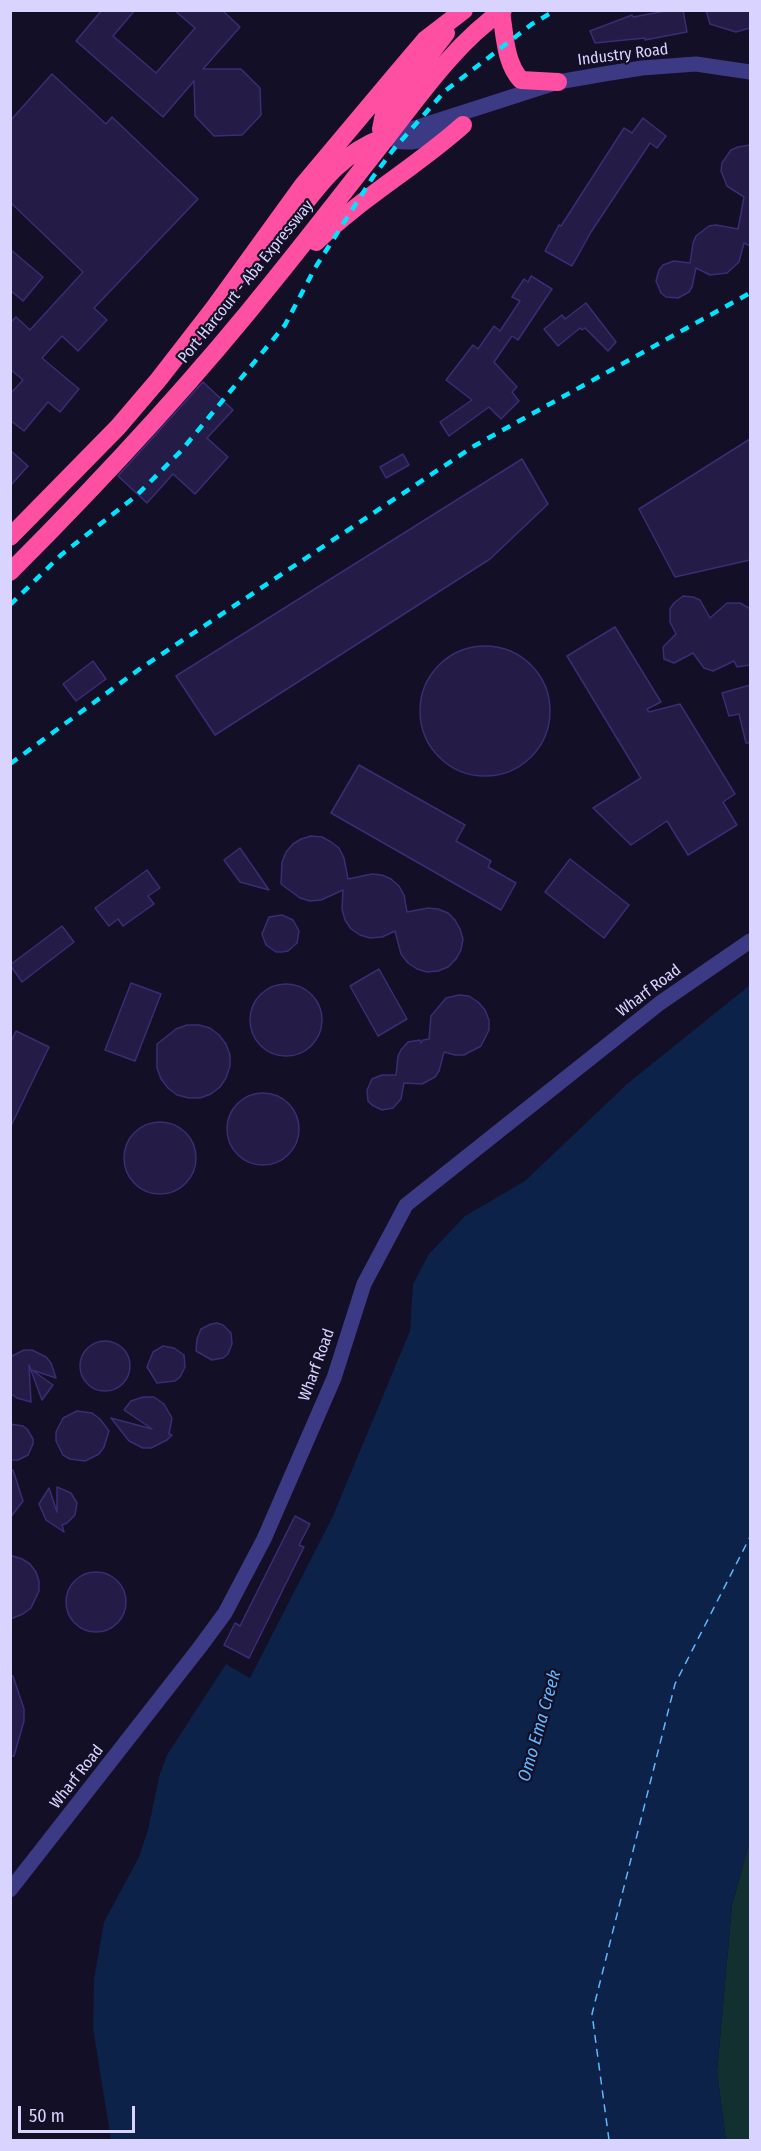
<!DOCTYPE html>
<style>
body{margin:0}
#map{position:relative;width:761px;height:2151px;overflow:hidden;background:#130f26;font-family:"Fira Sans Condensed",sans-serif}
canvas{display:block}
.frame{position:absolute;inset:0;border:12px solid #d9d4ff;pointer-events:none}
.scale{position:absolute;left:18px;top:2106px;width:117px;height:27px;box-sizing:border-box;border:3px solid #d9d4ff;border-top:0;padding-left:8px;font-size:18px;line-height:21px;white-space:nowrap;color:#d9d4ff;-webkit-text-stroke:4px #130f26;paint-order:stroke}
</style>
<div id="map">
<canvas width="761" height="2151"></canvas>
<div class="frame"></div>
<div class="scale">50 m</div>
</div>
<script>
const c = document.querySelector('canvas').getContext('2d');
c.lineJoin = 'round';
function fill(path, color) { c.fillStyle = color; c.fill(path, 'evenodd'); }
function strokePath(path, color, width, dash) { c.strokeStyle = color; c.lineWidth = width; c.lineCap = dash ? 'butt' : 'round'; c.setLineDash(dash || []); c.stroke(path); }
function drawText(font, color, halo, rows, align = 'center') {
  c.font = font + ' "Fira Sans Condensed",sans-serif'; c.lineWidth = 4.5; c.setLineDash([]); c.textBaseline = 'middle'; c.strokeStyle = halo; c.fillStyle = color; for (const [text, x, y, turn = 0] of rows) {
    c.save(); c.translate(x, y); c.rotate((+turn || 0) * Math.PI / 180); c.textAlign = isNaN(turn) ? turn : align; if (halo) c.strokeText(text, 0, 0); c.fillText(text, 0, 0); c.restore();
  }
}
const green = new Path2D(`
 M750,1840V2140H726L717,2072L732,1905Z`);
const water = new Path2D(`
 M750,985V1840L732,1905L717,2072L726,2140H111L93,2028L94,1979L104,1922L139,1857L148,1830L159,1777L167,1755L226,1664L250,1678L332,1518L410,1331L413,1284L429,1254L465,1216L525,1181L627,1084Z`);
const ferry = new Path2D(`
 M609,2140L592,2014L675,1684L750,1537`);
const building = new Path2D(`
 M102,10H135L113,36L156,73L195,28L174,10H222L240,27L203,69H241L260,88L261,115L242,135L214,136L195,116L194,81L163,117L76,41Z
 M671,10H683L687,32L645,40V38L595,43L590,31L632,15L633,17Z
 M706,10H750V28L736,32L710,24Z
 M52,74L106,124L112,117L198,199L94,308L107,320L78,351L62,336L42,358L79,389L60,412L48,402L24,431L10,420V394L23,380L10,369V323L16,317L30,330L83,272L10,202V121Z
 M643,118L666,136L657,148L650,143L591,232L572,266L545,251L559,225L561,226L624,128L632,133Z
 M750,145V246L744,243L739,262L727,273L710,275L696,268L692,287L689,292L678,298L666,297L661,293L656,281L659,270L663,265L674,261L690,263L693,243L696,236L709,226L716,225L738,229L744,197L727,186L721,171L722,163L731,150L738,147Z
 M10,249L43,277L23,301L10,290Z
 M531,276L552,289L518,340L512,336L494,362L517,387L512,392L519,401L501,419L489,407L449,436L440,422L472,400L446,380L473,345L478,349L494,326L500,331L520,301L512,297L524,279L528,282Z
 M586,303L616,342L608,351L585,328L582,330L580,328L558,346L544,329L562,315L565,319Z
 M203,382L233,410L207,438L228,457L195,494L173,474L147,503L118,476Z
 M750,439V560L675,577L639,509Z
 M10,450L28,466L10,486Z
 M403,454L409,465L386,478L380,467Z
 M522,459L548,504L490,559L215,735L176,676Z
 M683,596L693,597L700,600L710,618L727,603H740L749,608L750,611V665L737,667L734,661L713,671L704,668L693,653L674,663L664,659L663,647L676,634L670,622V609L674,603Z
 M615,627L661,702L647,709L649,712L680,704L735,794L723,802L737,825L688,855L667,821L631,845L593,808L641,778L567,656Z
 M420 711a65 65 0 1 1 130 0a65 65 0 1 1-130 0Z
 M93,661L106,679L76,701L63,684Z
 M750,685V743H746L739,714L729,716L722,693Z
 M359,765L465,825L456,841L491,861L488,867L516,883L501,910L331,813Z
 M311,836L322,837L331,842L339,848L344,858L348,879L372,874L382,875L391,879L399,886L404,895L407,912L428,908L438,909L448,913L455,920L460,929L463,939L461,950L456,959L448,967L438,971L427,972L417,969L408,963L401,954L395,931L382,937L370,938L360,935L351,929L345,920L342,909L343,890L321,900L310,901L300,898L281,884L282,862L286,852L293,844L301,839Z
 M240,848L269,890L240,882L224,860Z
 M570,859L629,905L604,938L545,892Z
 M147,870L160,888L148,896L154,904L123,926L118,919L109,926L95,908Z
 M282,915L293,920L299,931L297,943L288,951L282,952H276L266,945L262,934L269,917Z
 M62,926L74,942L22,982L10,965Z
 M379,969L407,1019L378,1036L350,986Z
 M131,983L161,994L135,1061L105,1050Z
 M250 1020a36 36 0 1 1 72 0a36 36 0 1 1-72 0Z
 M459,995L469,996L478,1002L485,1010L489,1020V1030L481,1046L464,1055H455L444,1052L439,1071L435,1077L422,1084L404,1083L401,1099L393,1108L382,1110L372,1105L368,1101L367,1090L372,1079L382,1075H396L398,1056L401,1050L408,1042L420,1040L421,1043L423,1040L429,1039L431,1016L446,998Z
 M187,1025H199L210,1028L219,1035L226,1044L230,1055V1066L226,1078L220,1087L211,1094L200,1098H189L177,1095L168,1088L161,1079L157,1068V1044L176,1029Z
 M16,1031L49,1047L10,1128V1044Z
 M227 1129a36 36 0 1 1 72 0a36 36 0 1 1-72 0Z
 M124 1158a36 36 0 1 1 72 0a36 36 0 1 1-72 0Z
 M217,1323L223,1325L231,1333L232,1344L228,1354L223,1358L212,1360L196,1351L197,1339L201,1329L211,1324Z
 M80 1366a25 25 0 1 1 50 0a25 25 0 1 1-50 0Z
 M163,1346L174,1348L184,1355L185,1367L180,1377L175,1381L157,1383L147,1367L153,1352Z
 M24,1350H32L46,1357L51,1363L56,1378L32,1370L53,1385L42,1400L29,1365L31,1402L17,1398L10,1393V1357Z
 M143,1397H154L164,1404L172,1418L169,1434L172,1435L167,1440L151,1448H143L129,1441L111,1418L152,1429L124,1410L131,1401Z
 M77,1411L92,1413L100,1419L109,1431L104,1447L99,1454L85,1461L70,1459L63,1455L56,1441V1432L63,1418Z
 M10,1424L23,1426L27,1429L33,1439V1444L28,1455L18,1460H10Z
 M13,1470L23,1501L10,1518V1471Z
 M57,1487L71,1493L77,1503L75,1515L67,1523L62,1525L64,1532L46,1520L39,1504L49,1488L57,1512Z
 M295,1516L310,1524L299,1545L304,1547L249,1658L224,1645L235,1623L240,1626Z
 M10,1555L22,1559L30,1564L36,1572L39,1581V1591L31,1608L23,1614L10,1619Z
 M66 1602a30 30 0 1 1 60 0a30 30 0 1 1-60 0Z
 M10,1676H13L24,1709V1721L14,1756H10Z`);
const minor = new Path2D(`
 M387,137L558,82L604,74L642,68L696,64L750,72
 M388,137C408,150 436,135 456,128
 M10,1890L200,1647L225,1613L264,1539L334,1378L364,1284L406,1205L660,1003L750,941`);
const highway = new Path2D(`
 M501,12C505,35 505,63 521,80L558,82
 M387,137L381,129L384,114L446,33
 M287,226C318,187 337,155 385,137
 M316,242C361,198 416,167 463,125
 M10,537L118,427L159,379L214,308L303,185L397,73L425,40L464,10
 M10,572C103,479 193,382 275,279C313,232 350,184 387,137C422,92 456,43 503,10`);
const rail = new Path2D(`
 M10,605L61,555L136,496L181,451L285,325L315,268L373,177L393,150L445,91L532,24L556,10
 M10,764L141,668L474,446L750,293`);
const streetNames = [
 ["Industry Road",623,55,-7],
 ["Port Harcourt - Aba Expressway",246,282,-51],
 ["Wharf Road",649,991,-37],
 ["Wharf Road",317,1365,-70],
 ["Wharf Road",77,1777,-52]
];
const waterNames = [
 ["Omo Ema Creek",540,1726,-74]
];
fill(green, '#12302f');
fill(water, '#0c2248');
strokePath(ferry, '#62b6ff', 1.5, [8, 6]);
fill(building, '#241b47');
strokePath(building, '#3b2d73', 1.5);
strokePath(minor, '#3d3a85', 15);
strokePath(highway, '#ff4fa3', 18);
strokePath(rail, '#00e5ff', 4.5, [9, 8]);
drawText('16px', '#d9d4ff', '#130f26', streetNames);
drawText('italic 18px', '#62b6ff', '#130f26', waterNames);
</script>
